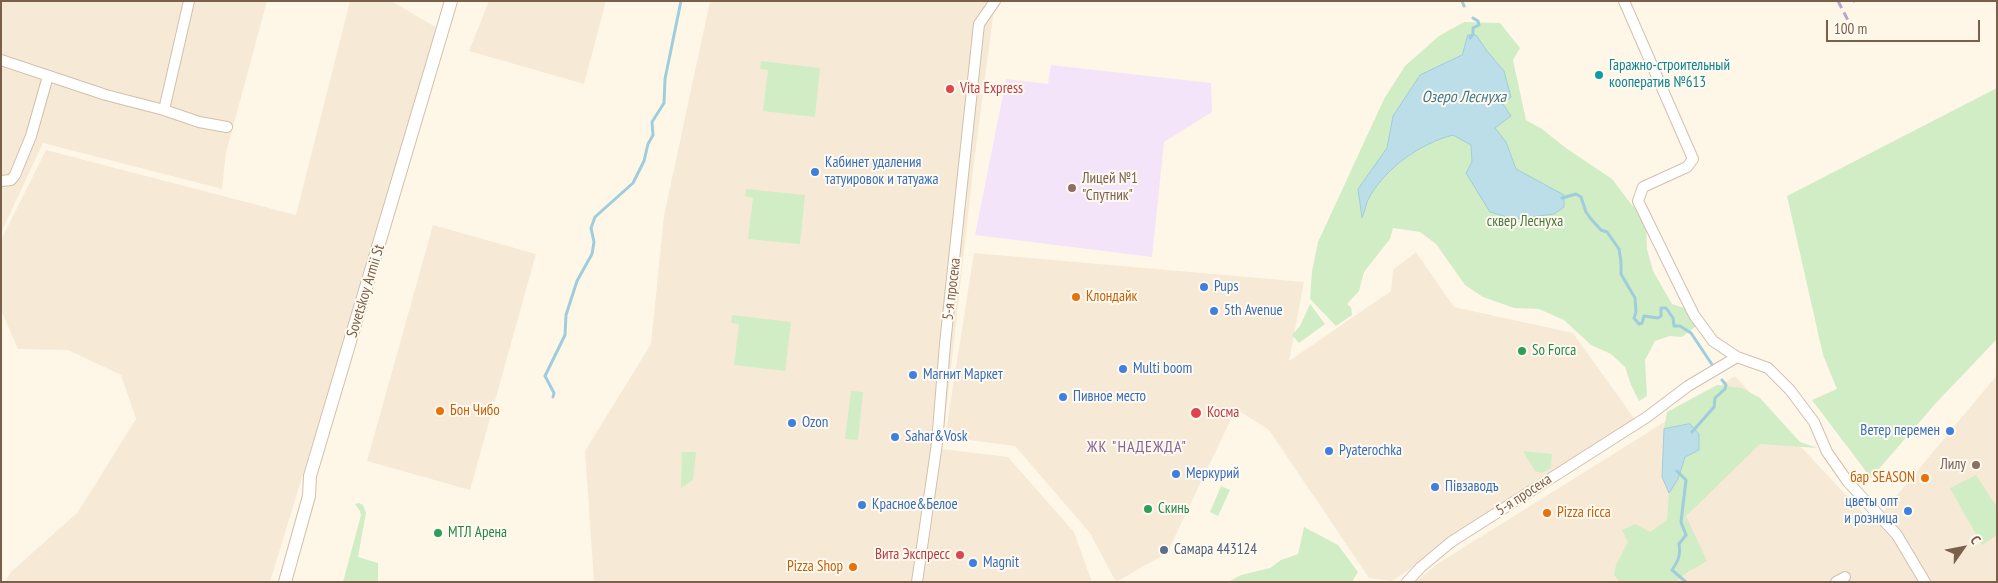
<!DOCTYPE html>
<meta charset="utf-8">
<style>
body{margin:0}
#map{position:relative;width:1998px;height:583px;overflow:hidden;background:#fef7e8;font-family:"PT Sans Narrow",sans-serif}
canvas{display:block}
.frame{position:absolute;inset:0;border:2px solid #7a604a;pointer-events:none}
.north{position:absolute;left:1938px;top:523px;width:50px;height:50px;-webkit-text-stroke:4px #fffaf0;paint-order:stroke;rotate:57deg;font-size:14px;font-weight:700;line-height:20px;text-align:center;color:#7a604a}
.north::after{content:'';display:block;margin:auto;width:18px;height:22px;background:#7a604a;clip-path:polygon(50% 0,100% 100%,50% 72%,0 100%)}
.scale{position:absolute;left:1826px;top:20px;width:154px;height:22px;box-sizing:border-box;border:2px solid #7a604a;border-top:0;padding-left:6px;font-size:15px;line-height:18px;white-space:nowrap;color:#7a604a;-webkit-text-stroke:4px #fffaf0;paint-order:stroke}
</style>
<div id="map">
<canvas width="1998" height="583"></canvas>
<div class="frame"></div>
<div class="north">С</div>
<div class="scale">100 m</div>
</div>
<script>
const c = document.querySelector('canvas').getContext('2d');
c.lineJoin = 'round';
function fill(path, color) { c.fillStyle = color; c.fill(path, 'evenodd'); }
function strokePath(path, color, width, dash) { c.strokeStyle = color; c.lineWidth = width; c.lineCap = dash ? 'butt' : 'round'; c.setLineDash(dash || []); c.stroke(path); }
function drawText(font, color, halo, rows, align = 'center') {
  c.font = font + ' "PT Sans Narrow",sans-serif'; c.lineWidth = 4; c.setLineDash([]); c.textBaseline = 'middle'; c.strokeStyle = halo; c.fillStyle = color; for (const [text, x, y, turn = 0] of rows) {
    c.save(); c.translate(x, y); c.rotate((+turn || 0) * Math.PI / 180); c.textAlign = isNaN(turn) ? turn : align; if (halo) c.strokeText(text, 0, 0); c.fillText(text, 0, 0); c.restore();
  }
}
const residential = new Path2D(`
 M1,1H267L226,153L222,189L43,143L1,233Z
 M350,1H391L439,29L270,582H5L11,572L78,512L136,419L121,375L68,350L18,349L1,310V240L46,150L296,215Z
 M489,1H606L584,84L469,51Z
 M710,1H995L973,170L942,449L1008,457L1074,532L1092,582H594L585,451L651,344L664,216Z
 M433,225L536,254L470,490L367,461Z
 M1416,252L1454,307L1573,333L1636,421L1392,581L1369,578L1269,430L1236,409L1167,553L1116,582L1090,533L1015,446L945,437L974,253L1304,282L1289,361L1391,291L1393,270Z
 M1997,375V582H1416L1437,564L1639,438L1735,376L1873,524Z`);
const education = new Path2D(`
 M1051,65L1211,83L1212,112L1164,142L1152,257L975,235L1006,79L1048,84Z`);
const green = new Path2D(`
 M1464,22L1500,23L1520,48L1513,60L1526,120L1542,129L1566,148L1612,179L1631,204L1646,220L1647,249L1653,271L1672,304L1688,309L1699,324L1682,337L1670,336L1655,341L1645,360L1647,396L1639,401L1631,385L1625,367L1611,354L1591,345L1564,320L1539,309L1514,308L1483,297L1465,285L1436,244L1420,232L1393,228L1390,239L1364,272L1359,291L1347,304L1351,307L1352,315L1336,326L1310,299L1312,271L1318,242L1384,99L1405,66L1439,36Z
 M761,61L820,68L815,117L763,111L768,70L760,69Z
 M1997,88V339L1936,403L1871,478L1812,400L1837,389L1823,355L1787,196Z
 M746,189L805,195L800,244L748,239L753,198L745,196Z
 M1310,304L1325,324L1299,343L1292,335L1300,326Z
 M732,315L791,322L785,371L734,365L739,324L731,323Z
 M1717,385L1742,388L1760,398L1800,442L1818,448L1760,444L1686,516L1707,561L1686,573L1675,582H1620L1614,575L1616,565L1628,542L1622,530L1635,524L1650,532L1667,520L1669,493L1678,479L1685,457L1690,424L1664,429L1667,412Z
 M851,391L863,392L858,440L845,439Z
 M1523,451L1552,454L1551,468L1542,473L1535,471Z
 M682,452H696L693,480L681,488Z
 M1976,475L1997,507V535L1982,545L1950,488Z
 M1221,486L1230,490L1218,516L1210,512Z
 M359,503L363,505L366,513L358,557L378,563V582H343L361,515L360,511L355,504Z
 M1304,527L1338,545L1358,572L1353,580L1355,582H1228L1241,575L1270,568L1281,560L1298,554Z`);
const water = new Path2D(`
 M1468,35H1476L1487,51L1504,71L1511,97L1503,104L1511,116L1495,128L1506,142L1516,169L1564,195V207L1554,214L1514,219L1490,212L1466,173L1472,162L1471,145L1453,135C1420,144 1388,166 1370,196C1366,202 1365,211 1362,218L1358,189L1387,148L1393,116L1420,75L1462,55Z
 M1690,424L1699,434V450L1685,457L1678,479L1669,493L1662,477L1664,429Z`);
const stream = new Path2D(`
 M1462,1L1464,6
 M1470,38L1473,34V28L1479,25L1478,21L1473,18
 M1562,198L1576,194L1581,197L1586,212L1591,219L1601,230L1607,232L1619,249L1621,262V274L1635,298L1636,312L1634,318L1639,324L1642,323L1644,316L1658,318L1661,316V308H1666L1673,318L1674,326H1680L1691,333L1713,366
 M553,397L554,393L545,376L565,335L566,315L577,281L592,254L594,242L591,228L595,217L633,183L644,161L648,144L653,135L652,122L664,103L665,79L681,1
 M1692,432L1714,407L1715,398L1725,389L1726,385L1722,380
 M1677,471L1686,480L1681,522L1686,535L1679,544C1681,556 1678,561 1672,570L1686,582`);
const minor = new Path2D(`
 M1624,1L1693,159L1687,167L1643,187L1638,201L1684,295L1694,315L1713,341L1737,357L1768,368L1790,390L1814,422L1827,452L1848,482L1897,535L1925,582
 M1,60L106,95L164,110L199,122L227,127
 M164,110L189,1
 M1,181L11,180L15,175L31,136L48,76
 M917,582L937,443L945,344L979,24L995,1
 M1407,582L1421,567L1451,542L1647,417L1688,386L1737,357
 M1836,582L1845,577`);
const tertiary = new Path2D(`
 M285,582L309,496L310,476L451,1`);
const rail = new Path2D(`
 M1838,1L1854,32
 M1854,1L1855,2`);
const markers = [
 [1599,75,5,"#0f9aa8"],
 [950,89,5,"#e0444e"],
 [815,172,5,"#3f7fe0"],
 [1072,188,5,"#8d6e63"],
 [1204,287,5,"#3f7fe0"],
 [1076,297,5,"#e8710a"],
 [1214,311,5,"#3f7fe0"],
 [1522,351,5,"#2e9e5b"],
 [1123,369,5,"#3f7fe0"],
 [913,375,5,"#3f7fe0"],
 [1063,397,5,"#3f7fe0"],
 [440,411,5,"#e8710a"],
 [1196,413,6,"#e0444e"],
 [792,423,5,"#3f7fe0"],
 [1950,431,5,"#3f7fe0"],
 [895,437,5,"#3f7fe0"],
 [1329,451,5,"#3f7fe0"],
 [1976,465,5,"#8d6e63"],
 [1176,474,5,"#3f7fe0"],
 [1925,478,5,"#e8710a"],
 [1435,487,5,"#3f7fe0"],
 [862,505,5,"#3f7fe0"],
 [1148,509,5,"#2e9e5b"],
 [1908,511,5,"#3f7fe0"],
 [1547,513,5,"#e8710a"],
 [438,533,5,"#2e9e5b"],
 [1164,550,5,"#5c6f8a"],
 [960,555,5,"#e0444e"],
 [973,563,5,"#3f7fe0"],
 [853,567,5,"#e8710a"]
];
const cultureNames = [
 ["Гаражно-строительный",1609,66],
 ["кооператив №613",1609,83]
];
const healthNames = [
 ["Vita Express",960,89],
 ["Косма",1207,413],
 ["Вита Экспресс",950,555,"right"]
];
const shopNames = [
 ["Кабинет удаления",825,163],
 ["татуировок и татуажа",825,180],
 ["Pups",1214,287],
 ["5th Avenue",1224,311],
 ["Multi boom",1133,369],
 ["Магнит Маркет",923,375],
 ["Пивное место",1073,397],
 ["Ozon",802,423],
 ["Ветер перемен",1940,431,"right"],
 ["Sahar&Vosk",905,437],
 ["Pyaterochka",1339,451],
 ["Меркурий",1186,474],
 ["Пiвзаводъ",1445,487],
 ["цветы опт",1898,502,"right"],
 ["и розница",1898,519,"right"],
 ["Красное&Белое",872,505],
 ["Magnit",983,563]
];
const educationNames = [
 ["Лицей №1",1082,179],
 ["\"Спутник\"",1082,196],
 ["Лилу",1966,465,"right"]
];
const parkNames = [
 ["сквер Леснуха",1525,222]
];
const streetNames = [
 ["5-я просека",952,289,-83],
 ["Sovetskoy Armii St",366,291,-73],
 ["5-я просека",1524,495,-33]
];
const foodNames = [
 ["Клондайк",1086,297],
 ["Бон Чибо",450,411],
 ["бар SEASON",1915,478,"right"],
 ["Pizza ricca",1557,513],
 ["Pizza Shop",843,567,"right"]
];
const leisureNames = [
 ["So Forca",1532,351],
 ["Скинь",1158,509],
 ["МТЛ Арена",448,533]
];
const serviceNames = [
 ["Самара 443124",1174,550]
];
const waterNames = [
 ["Озеро Леснуха",1464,97]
];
const neighbourhoodNames = [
 ["ЖК \"НАДЕЖДА\"",1137,447]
];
fill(residential, '#f6ead6');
fill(education, '#f4e4fa');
fill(green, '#d1edc5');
fill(water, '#bbdee9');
strokePath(water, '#a0cddc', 1);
strokePath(stream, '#a0cddc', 3);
strokePath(minor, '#d1c0ac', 12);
strokePath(tertiary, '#d1c0ac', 14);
strokePath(minor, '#fff', 10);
strokePath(tertiary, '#fff', 12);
strokePath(rail, '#bca4c9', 3, [8, 5]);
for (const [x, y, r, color] of markers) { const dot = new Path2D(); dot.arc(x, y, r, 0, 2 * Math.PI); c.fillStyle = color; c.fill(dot); strokePath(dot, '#fffaf0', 2); }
drawText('15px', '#0d838f', '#fffaf0', cultureNames, 'left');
drawText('15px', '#be3a42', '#fffaf0', healthNames, 'left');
drawText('15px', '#366cbe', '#fffaf0', shopNames, 'left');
drawText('15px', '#785e54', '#fffaf0', educationNames, 'left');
drawText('15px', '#4a7a3e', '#fffaf0', parkNames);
drawText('15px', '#7a604a', '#fffaf0', streetNames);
drawText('15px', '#c56008', '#fffaf0', foodNames, 'left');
drawText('15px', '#27864d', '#fffaf0', leisureNames, 'left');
drawText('15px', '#4e5e75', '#fffaf0', serviceNames, 'left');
drawText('italic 16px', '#417a8f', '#fffaf0', waterNames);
c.letterSpacing = '1px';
drawText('16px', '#8a6296', '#fffaf0', neighbourhoodNames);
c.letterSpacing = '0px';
</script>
